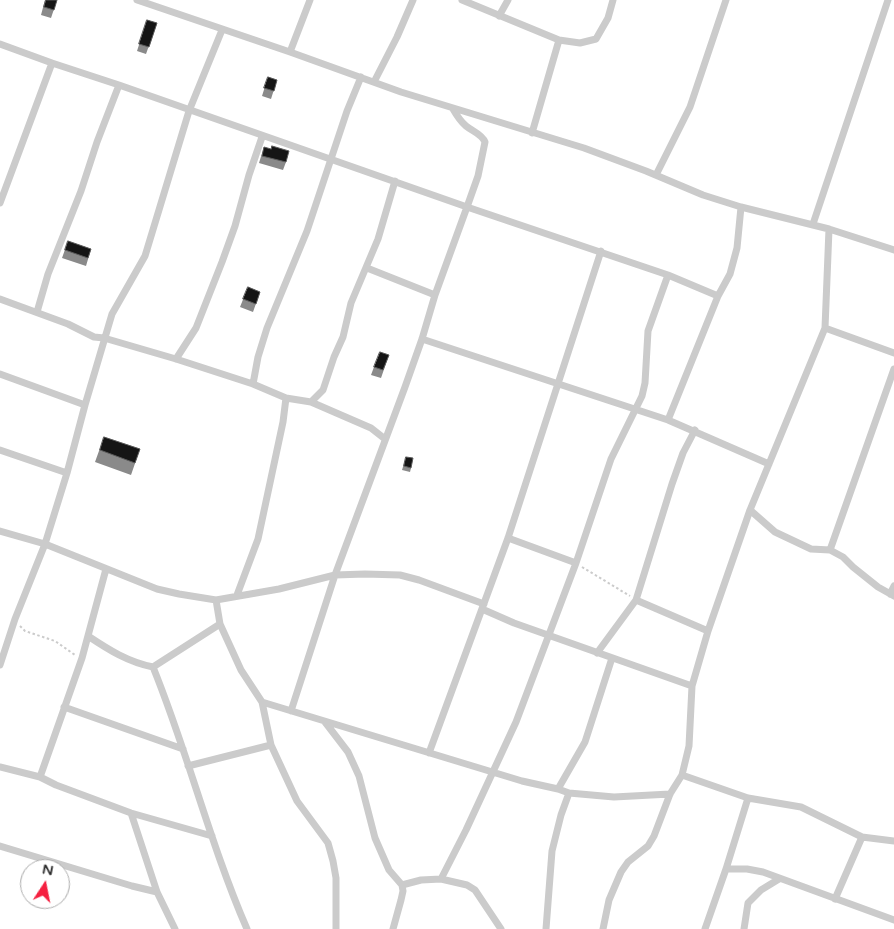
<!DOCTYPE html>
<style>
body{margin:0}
#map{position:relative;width:894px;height:929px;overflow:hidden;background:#fff;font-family:"Varela Round",sans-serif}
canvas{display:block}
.north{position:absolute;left:20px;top:859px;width:50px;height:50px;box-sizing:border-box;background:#fff;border:1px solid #ababab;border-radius:50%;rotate:11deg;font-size:14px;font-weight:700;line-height:20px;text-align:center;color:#2e2e2e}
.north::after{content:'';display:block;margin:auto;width:18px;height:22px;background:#f52040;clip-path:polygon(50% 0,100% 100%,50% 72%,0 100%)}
</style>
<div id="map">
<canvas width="894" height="929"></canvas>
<div class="north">N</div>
</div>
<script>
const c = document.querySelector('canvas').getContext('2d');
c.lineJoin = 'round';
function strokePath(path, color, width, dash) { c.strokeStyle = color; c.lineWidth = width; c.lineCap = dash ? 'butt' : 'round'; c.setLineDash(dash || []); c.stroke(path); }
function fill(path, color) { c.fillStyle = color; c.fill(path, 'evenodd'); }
const path = new Path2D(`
 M582,567L630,596
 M20,626L25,631L55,641L75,655`);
const minor = new Path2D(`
 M137,0L290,52L401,92L584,148L646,171L703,195L741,207L829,229L894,250
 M462,0L559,40L580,43L596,39L608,18L613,0
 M499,16L508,0
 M0,44L52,63L119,85L97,142L81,191L48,274L37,312
 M290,52L310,0
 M374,82L397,37L413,0
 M119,85L467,207L478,176L485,142C482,134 472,131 466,126C460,121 457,116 453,109
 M532,133L559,40
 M656,175L690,107L726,0
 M0,203L52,63
 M813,224L888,0
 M367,268L435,295
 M0,299L68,324L94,337L104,338L176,359L253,384L286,398L311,402L371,428L385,439
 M825,328L894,353
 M422,339L668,420L769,464
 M176,359L196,328L222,262L235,226L249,175L262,137
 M0,374L85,405
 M253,384L258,357L267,328L307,231L347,111L361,77
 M311,402L323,390L334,357L343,337L351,303L378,239L395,181
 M668,420L718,296L730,274L737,248L741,207
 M0,450L67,473
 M750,510L775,532L811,549L830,550L843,557L853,567L878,587L894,596
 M0,531L45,544L157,589L179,594L216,600L279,589L335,575L365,574L400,575L419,580L484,604
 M508,538L576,563
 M830,550L894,369
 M890,594L894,586
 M237,595L258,539L283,422L286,398
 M216,600L220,624L241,670L262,702L271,745L297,801L328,843L333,861L336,878V929
 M636,600L708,631
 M482,609L514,623L692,686
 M88,636C109,650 128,662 153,667L220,624
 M597,653L636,600L672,484L683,453L695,430
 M0,665L15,619L45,544L67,473L85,405L112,314L145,256L189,111L222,30
 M153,667C188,753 210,844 247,929
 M262,702L522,781L558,789L569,793L614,797L670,794
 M64,707L183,749
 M291,711L335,575L405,387L422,339L435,295L467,207L668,275L718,296
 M325,722L348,752L359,776L375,838L389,870L402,885L403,891L401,900L393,929
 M429,753L508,538L601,251
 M188,766L271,745
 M0,767L40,777L56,785L131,813L212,836
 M682,775L748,798L801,807L862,837L894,841
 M40,777L82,658L106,569
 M558,789L585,742L612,658
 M131,813L157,892L175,929
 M0,846L132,886L157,892
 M726,869H747L763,872L894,920
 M441,879L466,830L516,722L576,563L611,459L642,396L645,383L648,331L668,275
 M402,885L421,880L441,879L467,885L475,890L501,929
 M835,899L862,837
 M546,929L552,851L561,815L569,793
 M603,929L609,900L621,872L628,862L648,846L654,836L670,794L682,775L689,746L692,686L708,631L750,510L825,328L829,229
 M705,929L726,869L748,798
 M744,929L748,903L761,890L779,879`);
const wall = new Path2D(`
 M45,0H57L51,18L41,15Z
 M147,20L157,23L146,54L137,51Z
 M268,77L277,80L271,99L262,96Z
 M264,147L286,162L283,170L259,163Z
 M68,241L91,249L86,266L62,258Z
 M248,287L260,292L253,312L240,307Z
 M389,355L381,378L371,375L374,367Z
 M104,437L140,449L131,475L95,462Z
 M406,457L411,468L410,472L402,470Z`);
const building = new Path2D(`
 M46,0H57L54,10L44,7Z
 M147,20L157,23L149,47L139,44Z
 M268,77L277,80L274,91L264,88Z
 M272,146L289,151L286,162L262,156L264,147L271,149Z
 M68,241L91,249L88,258L65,250Z
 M248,287L260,292L256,304L243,299Z
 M380,352L389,355L383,370L374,367Z
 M104,437L140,449L135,463L100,450Z
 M406,457L413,458L411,468L404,466Z`);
strokePath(path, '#cbcbcb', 2, [2.5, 2.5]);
strokePath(minor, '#cbcbcb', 7);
fill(wall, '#8a8a8a');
fill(building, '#151515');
strokePath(building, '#5b5b5b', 1);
</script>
